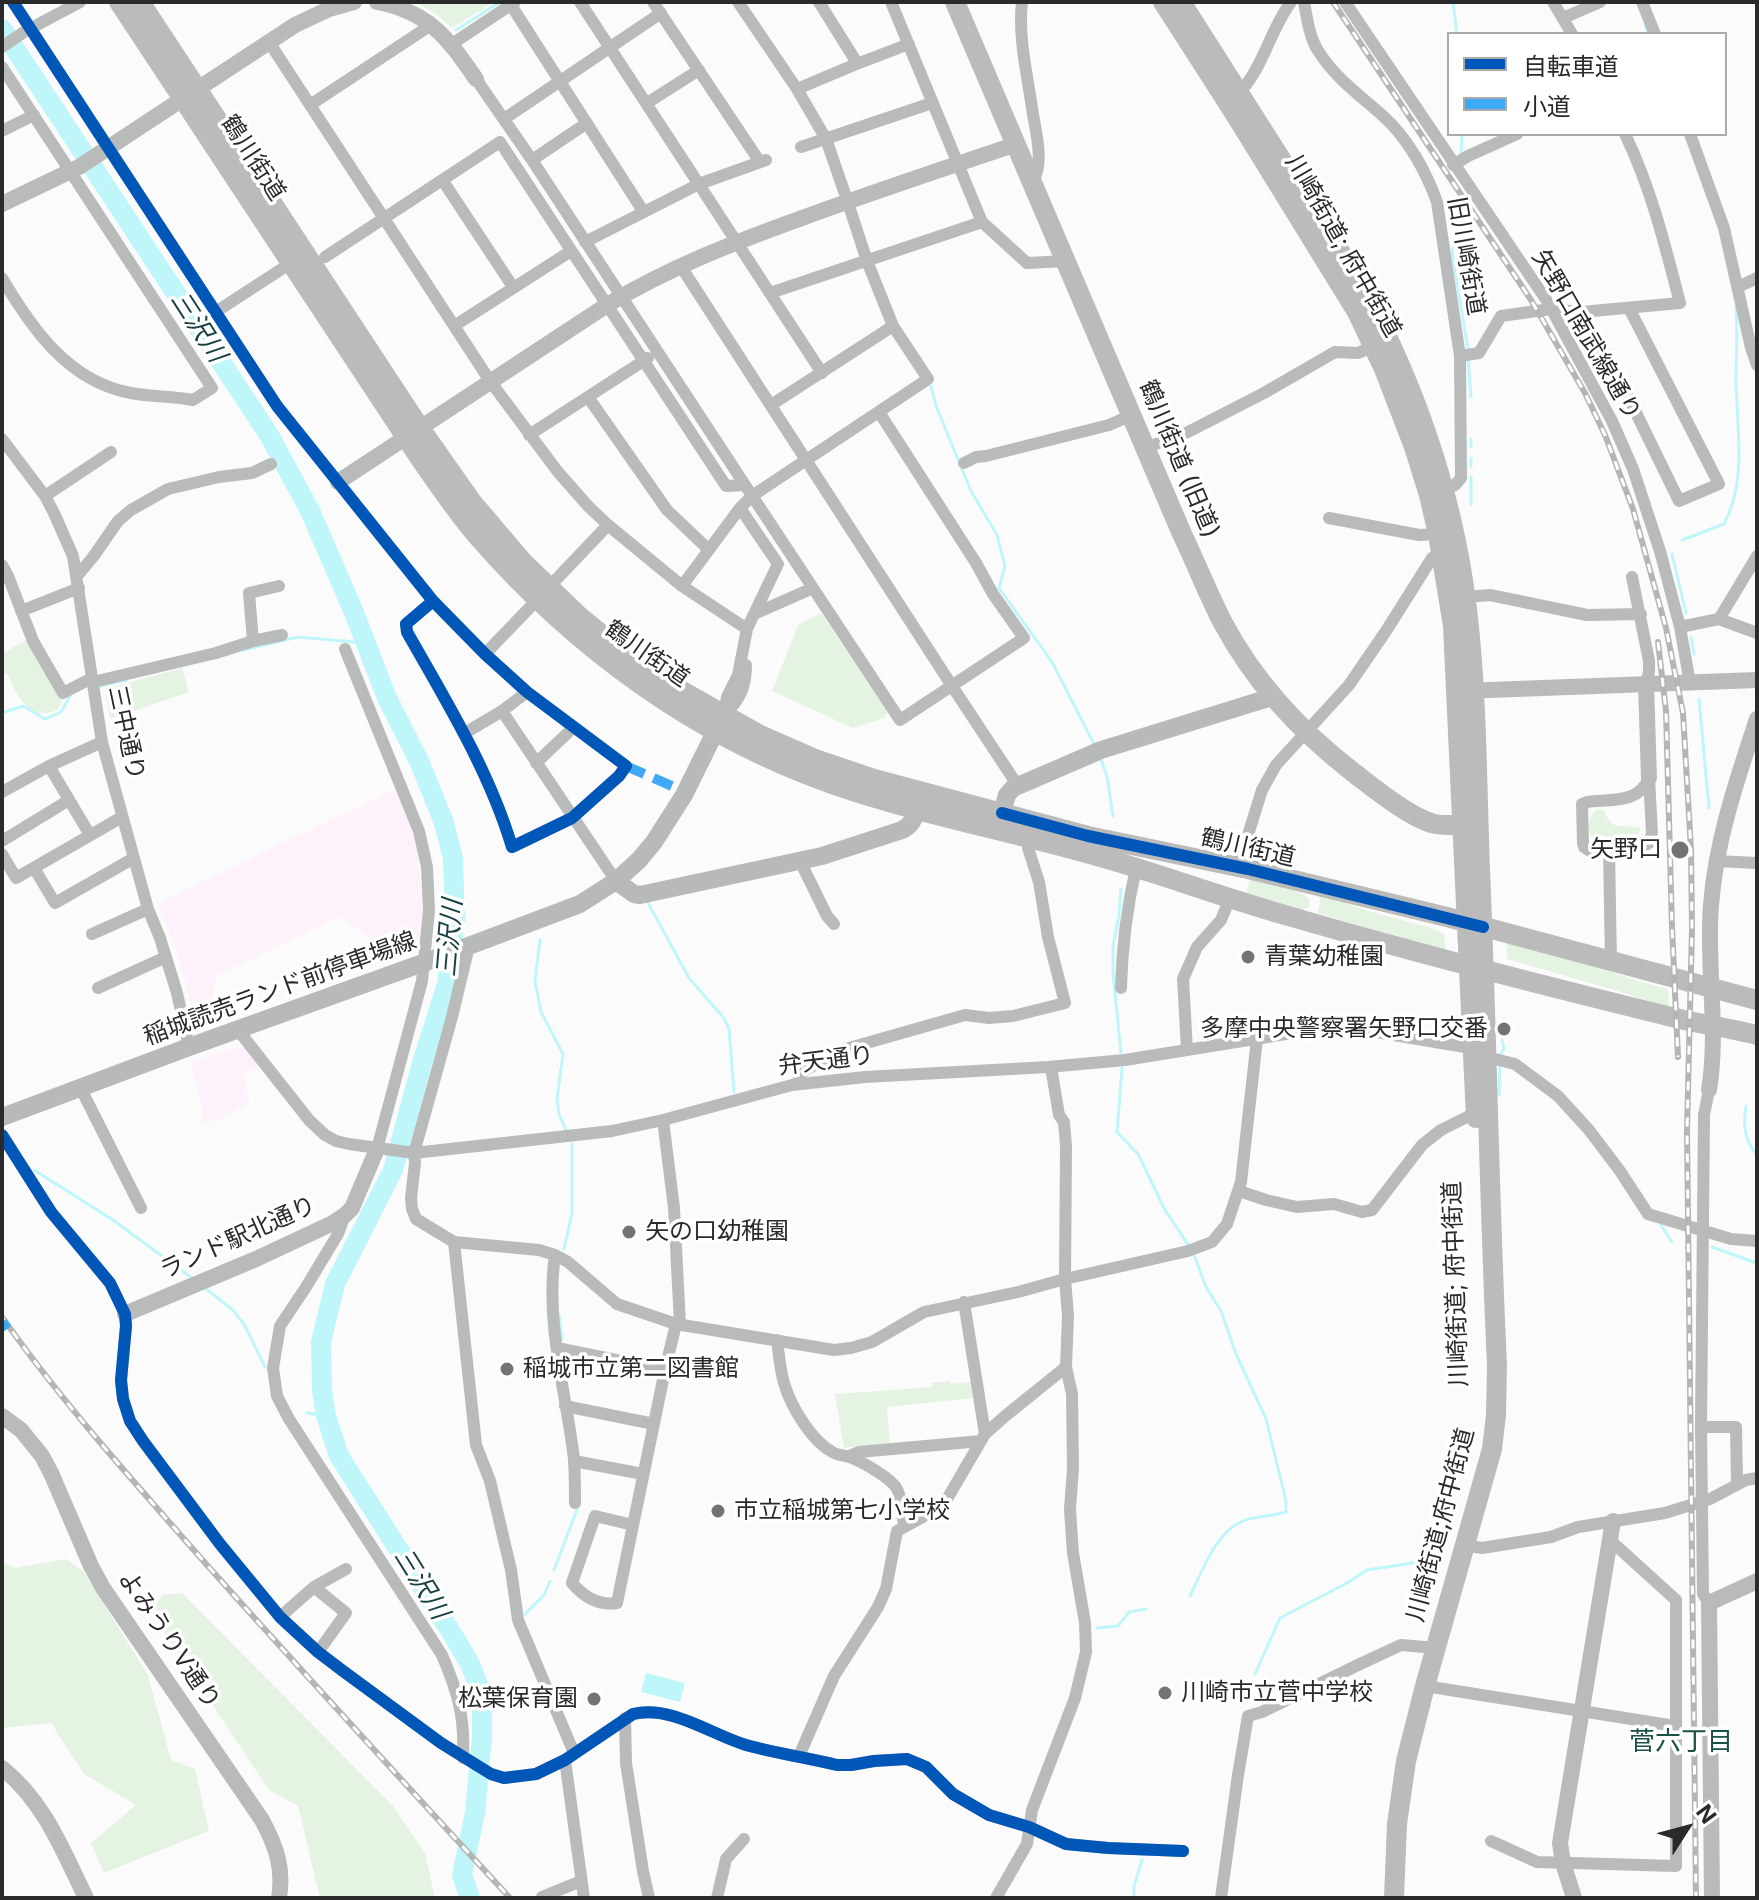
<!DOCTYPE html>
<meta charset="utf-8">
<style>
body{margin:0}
#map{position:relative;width:1759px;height:1900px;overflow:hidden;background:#fcfbfc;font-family:Inter,"Noto Sans JP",sans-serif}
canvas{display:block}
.frame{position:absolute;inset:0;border:4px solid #2b2a2b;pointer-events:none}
.legend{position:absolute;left:1447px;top:32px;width:280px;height:104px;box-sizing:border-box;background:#fff;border:2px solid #aaa;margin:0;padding:10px 14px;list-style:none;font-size:24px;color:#2b2a2b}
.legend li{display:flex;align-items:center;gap:16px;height:40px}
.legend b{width:40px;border:2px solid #aaa}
.north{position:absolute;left:1647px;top:1788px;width:80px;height:80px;-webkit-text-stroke:6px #fff;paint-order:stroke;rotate:54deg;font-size:22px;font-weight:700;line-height:32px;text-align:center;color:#2b2a2b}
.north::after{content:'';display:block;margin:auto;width:28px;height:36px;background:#2b2a2b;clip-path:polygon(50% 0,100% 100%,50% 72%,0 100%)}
</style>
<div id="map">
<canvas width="1759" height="1900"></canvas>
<div class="frame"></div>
<ul class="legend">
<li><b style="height:10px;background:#0057b8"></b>自転車道</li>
<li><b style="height:10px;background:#3fa9f5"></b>小道</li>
</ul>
<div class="north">N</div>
</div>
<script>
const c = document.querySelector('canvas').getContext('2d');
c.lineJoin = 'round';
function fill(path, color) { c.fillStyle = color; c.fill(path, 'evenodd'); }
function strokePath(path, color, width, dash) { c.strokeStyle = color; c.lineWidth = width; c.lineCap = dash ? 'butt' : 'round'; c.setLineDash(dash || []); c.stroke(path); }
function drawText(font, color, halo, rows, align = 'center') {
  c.font = font + ' Inter,"Noto Sans JP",sans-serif'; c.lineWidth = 7; c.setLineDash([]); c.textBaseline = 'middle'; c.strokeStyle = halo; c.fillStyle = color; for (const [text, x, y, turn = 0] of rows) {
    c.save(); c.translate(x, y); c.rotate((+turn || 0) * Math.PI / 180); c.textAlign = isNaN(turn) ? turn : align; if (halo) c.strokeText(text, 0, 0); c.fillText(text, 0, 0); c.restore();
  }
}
const commercial = new Path2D(`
 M397,788L415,834L422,895V920L419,949L392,959L372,940L339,917L217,976L212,991L220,1022L196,1031L189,995L175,948L158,903Z
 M245,1047L260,1065L243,1075L250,1102L222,1119L203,1123L200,1099L191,1063L228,1049Z`);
const green = new Path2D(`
 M415,2H494L452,28L436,14Z
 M821,613L888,712L884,718L853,728L772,691L798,625Z
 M27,639L64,697L59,709C29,724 18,696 7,674H2V654Z
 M182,668L189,692L110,719L105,689Z
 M1598,809L1604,810C1612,833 1622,823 1641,828C1636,847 1612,847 1596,843C1586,834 1586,816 1598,809Z
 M1256,878L1306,895L1310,900L1309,907L1299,912L1246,895L1250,879Z
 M1320,893L1368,911L1432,928L1444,934L1446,952L1317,913L1320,904L1319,894Z
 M1507,940L1567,956L1628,978L1668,989L1669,1008L1621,992L1507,959Z
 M950,1381L951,1384L971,1382L973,1398L887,1407L890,1443L844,1448L835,1394L932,1387V1383Z
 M66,1559L84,1572L148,1675L171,1760L195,1769L209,1831L104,1873L91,1843L136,1805L84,1774L51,1723L2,1728V1562L15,1568Z
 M182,1593L393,1806L425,1853L435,1898H320L298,1806L269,1790L150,1611L163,1595Z`);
const water = new Path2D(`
 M646,1673L685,1683L680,1702L641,1692Z`);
const stream = new Path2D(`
 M1453,2L1457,34
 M1645,24L1648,34
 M456,30L500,2
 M1461,154L1462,134
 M1459,215L1452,252L1468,350
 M1468,357L1471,397
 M931,386L936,406L971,491L997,535L1005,566L999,588L1052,662L1094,744
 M1471,439V447
 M1471,458V466
 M1471,504V477
 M1682,540L1724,524C1747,481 1737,429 1736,382C1736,357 1738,332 1736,307
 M1672,554L1686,613
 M1691,637L1694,654
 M243,650L298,637L366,643
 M100,686L127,680
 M1699,699L1709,808
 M2,713L23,706L45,719L61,712L70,696
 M1101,759L1107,777L1113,816
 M648,903L689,978L723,1017L729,1028L734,1092
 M540,940L535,981L541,1012L563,1054L557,1099L559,1114L566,1130
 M1121,1053L1113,972V946L1119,915L1121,889
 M1500,1055L1504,1049L1502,1040
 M1122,1068L1117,1132L1138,1154L1165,1210L1189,1246
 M1499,1095L1500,1062
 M1746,1106C1743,1125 1744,1140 1757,1155
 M34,1170L113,1220L192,1278
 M1661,1225L1672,1242
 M1712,1247L1757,1263
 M564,1249L572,1213V1144
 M205,1288L233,1310L245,1326L265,1367
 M559,1315L562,1339
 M307,1413L326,1416
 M554,1570L578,1507
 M1190,1596C1203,1570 1217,1527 1249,1519C1261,1516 1273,1516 1286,1512V1501L1266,1419L1236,1354L1221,1311L1206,1287L1193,1252
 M525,1614L544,1595L550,1581
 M1097,1628L1118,1626L1129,1612L1146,1609
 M1255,1674L1280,1618L1347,1583L1367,1570L1438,1559
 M1134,1898V1886L1142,1860`);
const river = new Path2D(`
 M2,29L269,435L310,511L353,610L387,698L419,761L443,820L453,858L455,919L447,984L422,1063L393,1170L335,1284L321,1342L322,1390L326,1416L339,1456L453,1635L470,1664L482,1695V1737L475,1813L462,1875L470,1898`);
const minor = new Path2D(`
 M13,2L277,406L433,601L485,654L527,692L626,766L619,776L572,818L512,847C489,770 446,701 407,632L406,624L433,601
 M509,2L643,211
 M580,2L822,373
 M653,2L760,162
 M738,2L797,89L826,139L845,194
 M819,2L857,63
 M891,2L982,222
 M1022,2C1018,37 1027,73 1032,108C1035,130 1045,161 1033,181
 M1304,2C1307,18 1309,35 1317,49C1334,77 1358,94 1382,115C1407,137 1426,171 1437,202L1460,356L1461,478L1455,485L1440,491
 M1345,2L1547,301L1612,421L1633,469L1660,551L1680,627L1690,683
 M1553,2L1572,34
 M1642,2L1655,34
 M1563,18L1600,2
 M269,42L490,381L558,472L589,507L608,525L682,586L747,629
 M452,44L515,2
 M2,47L24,32L80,2
 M2,67L212,388L193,400C172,396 152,397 131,393C69,382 32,329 2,278
 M476,79L532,160L745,485L900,720L1024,638L993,594L976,563L879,412
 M797,89L854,65L909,44
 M1236,96C1263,71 1269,31 1291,2
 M647,103L699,70
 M310,105L431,25
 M504,119L661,13
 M2,131L34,115
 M1690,134L1724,228L1751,348L1757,365
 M801,147L932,103
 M532,160L587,123
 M1453,165L1468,156L1517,134
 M443,181L513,287
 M585,242L699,184L766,160
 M325,257L500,142L726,486L745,485
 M680,265L952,686L1018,786
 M1738,287L1757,278
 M770,293L982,222L1027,263L1066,261
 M217,311L291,263
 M1581,312L1621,382L1679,501L1719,484L1629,308
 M454,326L571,251
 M1460,356L1479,353L1501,316L1551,309L1581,312L1680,303C1665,245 1651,188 1625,134
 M588,397L667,510L708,549
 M771,405L893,326
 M529,435L648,358
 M2,439L45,496L54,513L73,556L102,742L148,909L160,938L177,993L189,1047
 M1145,448L1188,432L1264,393L1335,352L1358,353L1374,346
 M964,463L976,457L986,456L1109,425L1132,415
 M45,496L111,452
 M740,508L778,564L754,614
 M1329,518L1419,535L1438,534
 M1757,556L1719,619L1757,633
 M2,565L8,576L33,641L63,693L92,678
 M77,576L93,557L118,521L131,510L168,489L219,477L252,473L271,464
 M1632,577L1649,661V672L1646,684
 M682,586L740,508L752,496L928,379L893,326L867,261L850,209
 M549,587L608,525
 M1466,597L1490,595L1587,615L1641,614
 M21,611L79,588
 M1680,627L1719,619
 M253,641L249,593L279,586
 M345,649L419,831L427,867L429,910L422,981L377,1149
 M485,654L537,600
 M93,682L216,653L253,641L282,635
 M502,711L616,881
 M724,715C740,700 746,687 746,665
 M724,716L727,697L738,675L747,629L754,614L813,588
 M465,733L502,711L527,692
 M536,763L574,727
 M49,766L90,835
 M1649,778L1652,833L1649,843L1638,849L1590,851L1584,847L1583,843L1582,804L1587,802C1610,799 1639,804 1649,778Z
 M2,792L49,766L102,742
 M2,841L69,800
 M1609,851L1611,962
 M2,854L16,878L122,817
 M800,861L827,916L834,924
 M1717,861L1757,863
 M1238,867L1262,790L1276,765L1349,685L1386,631L1432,558L1442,557
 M34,868L55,903L134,858
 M92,934L148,909
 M469,946L452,1017L414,1153L415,1163L411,1198L412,1209L416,1219L454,1242L539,1250L555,1255L568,1262L617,1304L676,1324L834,1350L851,1348L872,1342L924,1312L1018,1292L1065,1279L1188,1251L1212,1242L1227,1224L1241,1182L1257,1039
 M98,988L166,957
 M1121,988C1122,948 1127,907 1136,868
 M238,1030L309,1120L325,1135L336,1141L349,1144L414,1153L612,1131L663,1120L792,1085L865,1077L1048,1067L1125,1060L1304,1031L1352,1028L1465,1047L1472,1050
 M1187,1050L1183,979L1197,947L1221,920L1230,898
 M1487,1057L1515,1064L1558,1096L1589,1130L1620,1171L1648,1214L1731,1239L1757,1241
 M801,1084L798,1075L835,1052L965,1015L989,1018L1013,1016L1065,1003L1048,937L1039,882L1028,848V838
 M81,1089L141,1208
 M1709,1090L1704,1115L1701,1427L1703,1594L1709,1603
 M663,1120L674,1208L680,1324
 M2,1135L51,1212L110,1283L125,1314L126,1326L121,1380L123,1399L130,1421L143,1441L220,1544L280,1617L318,1652L343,1671L441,1743L491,1774L504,1778L536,1774L565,1760L633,1714C671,1705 710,1734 746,1745C775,1753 807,1758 837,1765H851L874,1761L907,1759L926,1767L953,1794L989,1815L1029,1827L1066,1844L1108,1848L1183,1851
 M1239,1191L1266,1200L1297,1207L1334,1204L1362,1212L1372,1210L1422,1145L1441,1130L1475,1113
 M345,1215L338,1234L306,1287L280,1326L273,1368L277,1396L289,1419L442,1655C458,1692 465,1717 463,1758
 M454,1242L476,1445L490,1481L511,1570L518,1620L574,1753
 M555,1255C545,1322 566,1392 574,1459C575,1474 575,1489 575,1503
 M964,1302L985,1434
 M777,1340C779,1354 780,1370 784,1383C791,1407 812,1442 834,1453C840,1456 846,1455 852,1458C864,1463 891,1478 897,1489C903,1500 900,1514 905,1526
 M557,1348L665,1370
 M565,1406L654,1424
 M1701,1427H1736L1737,1484
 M849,1456L859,1452L981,1441
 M574,1461L643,1474
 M633,1525L595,1516L572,1583C584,1597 598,1606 617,1603L665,1370L676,1324
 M1465,1541L1475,1547L1482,1548L1551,1537L1578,1527L1665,1513L1710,1499L1746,1480L1757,1478
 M314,1587L346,1613L318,1652
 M280,1617L314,1587L346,1569
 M1425,1686L1675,1726
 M625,1718L626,1763L643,1871L649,1898
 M799,1756L834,1676L878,1607L886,1589L897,1531L943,1506L985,1434L1004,1417L1066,1367
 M565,1760L584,1898
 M1491,1841L1537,1862L1676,1866V1600L1611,1541
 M542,1897L581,1881
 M717,1898L726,1859L744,1839
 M996,1898L1027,1844L1032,1810L1075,1698L1086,1652L1085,1623L1073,1553L1070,1509L1073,1468L1072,1394L1066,1367L1068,1316L1065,1279L1066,1146L1064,1122L1059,1115L1051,1067
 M1221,1898L1238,1775L1248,1716L1262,1712L1360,1664L1401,1645L1436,1648`);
const tertiary = new Path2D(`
 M377,2C429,12 447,37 476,79
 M2,204L79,167L295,25L329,9L354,2
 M338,482L607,305C670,267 733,243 802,218C873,192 945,168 1017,144
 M1646,684L1649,778
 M1462,691L1757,680
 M1709,1090C1719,1029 1706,966 1711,905C1716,840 1737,780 1757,719
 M125,1314L256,1259L333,1223L345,1215L352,1208L377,1149
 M2,1416L21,1430L42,1456L51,1473L91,1566L103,1588L262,1820C276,1846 284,1868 279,1898
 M2,1768C44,1801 63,1851 86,1898
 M1574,1898L1563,1863L1560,1843L1613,1521
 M1712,1898L1709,1603L1757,1581`);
const secondary = new Path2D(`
 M998,827L1007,795L1013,788L1101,750L1272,697
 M616,881L634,894L640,895L822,856L902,830C912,825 914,819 917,808
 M2,1117L189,1047L434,959L580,904L616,881L639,860L654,842L684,795L722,718`);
const primary = new Path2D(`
 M119,2L421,460C440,487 458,514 479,538C574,647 695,736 832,784C924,816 1021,833 1114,861C1174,879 1232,900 1292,917C1422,955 1553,988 1684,1020C1708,1025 1733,1029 1757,1035
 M140,2L420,428L472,502L523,562L579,616L616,646L675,687L760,735L815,759L874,779L1088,836L1248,869L1447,917L1757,1000
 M955,2L1182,534C1196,563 1208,594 1223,623C1255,683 1301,732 1354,773C1375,789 1407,815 1431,823C1444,827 1460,824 1474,824
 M1163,2L1235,114L1357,312L1384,369L1414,447L1429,495L1438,534L1453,626L1476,1118
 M1181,2L1360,283C1418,390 1457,506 1469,627C1477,707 1477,788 1480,869C1487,1034 1489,1200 1497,1365L1496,1415L1492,1449L1425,1686L1406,1761L1397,1824L1394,1898`);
const rail = new Path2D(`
 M1333,2L1531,300L1585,393L1605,435L1633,509L1666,628L1683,713L1691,850L1692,929L1687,1130L1696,1898
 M1658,642L1666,711L1672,927L1678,1057
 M2,1317C64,1405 136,1484 207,1565C307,1677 408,1787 510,1898`);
const quiet = new Path2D(`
 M626,766L674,787
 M2,1322L7,1329`);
const cycleway = new Path2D(`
 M13,2L277,406L433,601L485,654L527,692L626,766L619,776L572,818L512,847C489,770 446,701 407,632L406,624L433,601
 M1002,813L1088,836L1248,869L1483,927
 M2,1135L51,1212L110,1283L125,1314L126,1326L121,1380L123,1399L130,1421L143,1441L220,1544L280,1617L318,1652L343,1671L441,1743L491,1774L504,1778L536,1774L565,1760L633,1714C671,1705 710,1734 746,1745C775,1753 807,1758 837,1765H851L874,1761L907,1759L926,1767L953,1794L989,1815L1029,1827L1066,1844L1108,1848L1183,1851`);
const markers = [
 [1680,850,10,"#747374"],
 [1248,957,8,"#747374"],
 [1504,1029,8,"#747374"],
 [629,1232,8,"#747374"],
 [507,1369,8,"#747374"],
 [718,1511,8,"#747374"],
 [1165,1693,8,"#747374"],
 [594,1699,8,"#747374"]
];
const streetNames = [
 ["鶴川街道",253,158,57],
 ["川崎街道; 府中街道",1343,246,60],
 ["旧川崎街道",1466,256,80],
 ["矢野口南武線通り",1586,335,60],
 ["鶴川街道 (旧道)",1179,459,67],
 ["鶴川街道",647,654,35],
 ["三中通り",126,733,78],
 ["鶴川街道",1248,848,13],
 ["稲城読売ランド前停車場線",280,989,-20],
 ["弁天通り",826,1061,-7],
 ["ランド駅北通り",238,1238,-24],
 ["川崎街道; 府中街道",1456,1284,-92],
 ["川崎街道;府中街道",1441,1525,-75],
 ["よみうりV通り",169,1640,56]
];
const poiNames = [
 ["矢野口",1662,850,"right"],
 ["青葉幼稚園",1264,957],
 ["多摩中央警察署矢野口交番",1488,1029,"right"],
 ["矢の口幼稚園",645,1232],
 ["稲城市立第二図書館",523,1369],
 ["市立稲城第七小学校",734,1511],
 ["川崎市立菅中学校",1181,1693],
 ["松葉保育園",578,1699,"right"]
];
const waterNames = [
 ["三沢川",198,327,57],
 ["三沢川",450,938,-85],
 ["三沢川",421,1584,58]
];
const neighbourhoodNames = [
 ["菅六丁目",1681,1742]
];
fill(commercial, '#fdf2fb');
fill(green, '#e5f3e2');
fill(water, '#bef6f9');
strokePath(stream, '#bef6f9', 3);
strokePath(river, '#bef6f9', 20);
strokePath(minor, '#b9baba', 12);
strokePath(tertiary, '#b9baba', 16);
strokePath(secondary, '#b8b9b9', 18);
strokePath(primary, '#bbbbbc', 20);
strokePath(rail, '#b5b5b5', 6);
strokePath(rail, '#fff', 3, [9]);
strokePath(quiet, '#3fa9f5', 10, [20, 10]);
strokePath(cycleway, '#0057b8', 12);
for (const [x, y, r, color] of markers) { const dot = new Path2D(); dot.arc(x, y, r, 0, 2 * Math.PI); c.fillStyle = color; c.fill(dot); strokePath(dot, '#fff', 3); }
drawText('24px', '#2b2a2b', '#fff', streetNames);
drawText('24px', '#2b2a2b', '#fff', poiNames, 'left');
drawText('italic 26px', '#183f41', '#fff', waterNames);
drawText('26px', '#1a5146', '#fff', neighbourhoodNames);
</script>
